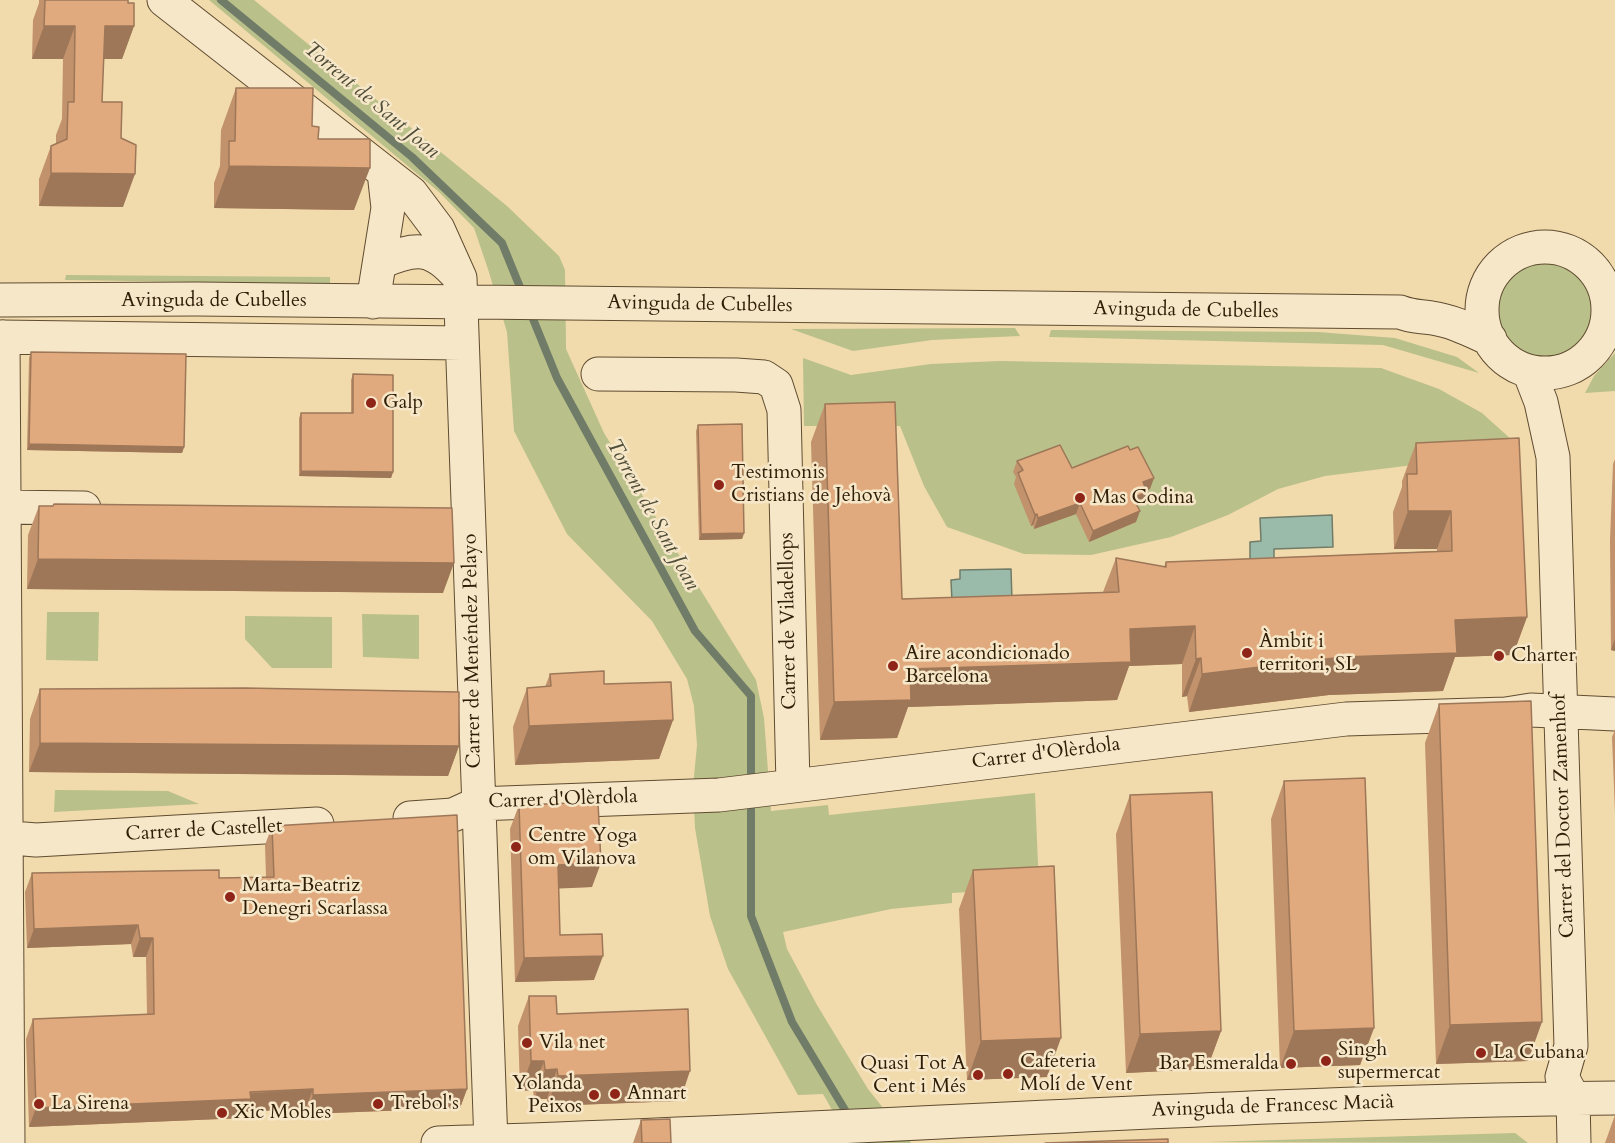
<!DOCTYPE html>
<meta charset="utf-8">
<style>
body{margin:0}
canvas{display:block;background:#f1daac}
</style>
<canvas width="1615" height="1143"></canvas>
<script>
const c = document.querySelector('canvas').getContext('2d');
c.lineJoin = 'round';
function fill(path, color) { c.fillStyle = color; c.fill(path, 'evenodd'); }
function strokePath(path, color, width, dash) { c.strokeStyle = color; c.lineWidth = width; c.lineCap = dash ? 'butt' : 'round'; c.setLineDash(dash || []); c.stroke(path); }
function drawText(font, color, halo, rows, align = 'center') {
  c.font = font + ' Cardo,serif'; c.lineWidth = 5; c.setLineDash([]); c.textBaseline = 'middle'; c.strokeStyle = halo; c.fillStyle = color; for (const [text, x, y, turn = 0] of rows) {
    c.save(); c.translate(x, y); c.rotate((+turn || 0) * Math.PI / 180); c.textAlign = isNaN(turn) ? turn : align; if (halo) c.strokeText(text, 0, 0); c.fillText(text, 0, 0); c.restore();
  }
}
const green = new Path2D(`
 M209,0H254L507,206L559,256L565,270L566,349L604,433L756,680L764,718L771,811L828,805L829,815L1035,793L1039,888L952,893V903L891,909L783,932L787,949L817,1005L868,1089L911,1143H851L823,1094L798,1095L728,969L710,916L695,828L693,787L697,745L694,706L687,679L652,621L567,534L514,431L507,332L488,269L474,228L439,192Z
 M1497 310a48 48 0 1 1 96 0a48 48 0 1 1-96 0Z
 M66,275L330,277V284L65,280Z
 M1015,328L1020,336L932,340L853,351L791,329Z
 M1051,330L1318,332L1395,338L1457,357L1479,373L1383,345L1049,337Z
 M1615,353V391L1585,393L1594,376Z
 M803,358L851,375L931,364L999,361L1381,368L1439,389L1482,413L1513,441L1421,464L1325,476L1278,489L1228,515L1171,537L1091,555L1024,554L947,527L924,486L900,426H804Z
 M47,612H99L98,661L46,660Z
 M362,614L419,615V659L363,657Z
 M245,616L332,617V668H272L245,639Z
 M55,790L168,791L199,804L54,812Z
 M1515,1133L1528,1143L1207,1142Z`);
const water = new Path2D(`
 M1332,515L1333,547L1274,549V560L1250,561V542L1261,541L1260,518Z
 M1011,569L1012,601L952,602L951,580L960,579V570Z`);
const stream = new Path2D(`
 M221,0L412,157L502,243L524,297
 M529,309L557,378L695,631L751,696V784
 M751,797V916L792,1022L851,1120`);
const minor = new Path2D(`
 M164,0L411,193L438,229L460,278L491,1143
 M1482 310a63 63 0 1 1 126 0a63 63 0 1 1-126 0Z
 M381,262C416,247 432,246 458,276
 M0,300L196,299L1400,312C1412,317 1420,316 1432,318C1453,321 1472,331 1490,339
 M373,302L388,208L384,172
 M0,337L461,343
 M3,337L8,1143
 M1529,371L1541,402L1553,457L1571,1046L1562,1077L1573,1098L1574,1143
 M598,374L736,375L764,377L776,385L784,410L793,785
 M0,507L84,508
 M410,818L453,815L477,804L719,795L1346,719L1506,714L1531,710L1615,714
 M0,837L36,840L317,824
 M438,1143C831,1132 1222,1102 1615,1098`);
const wall = new Path2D(`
 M39,0H128L134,26L122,59H103L102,102L121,138L123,207L39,206V179L51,146L56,144V135L62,119L63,59H32L33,20L39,3Z
 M236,88L312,126L354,210L214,208V183L220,166L221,130Z
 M31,352L184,447L182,453L27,450L29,358Z
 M353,374L393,472L391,478L299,476V418L301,413H351V380Z
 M825,404L902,599L1103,592L1116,558L1164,567L1166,562L1437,551V549H1394L1393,512L1402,487V481L1416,443L1527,617L1513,655L1455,657L1443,691L1329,695L1189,712L1187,696L1182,697V664L1129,666L1117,700L908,707L897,738L820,740L811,442Z
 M698,425L744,533L742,539L699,540L696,431Z
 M1615,459V651L1611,650L1610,540L1613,464Z
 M1017,461L1072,468L1150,489L1146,490L1143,503L1137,506L1136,522L1089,542L1076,514L1034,529L1033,525L1031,526L1014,484L1016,477L1013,472Z
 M54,504L443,593L27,589L28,535L39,506H53Z
 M550,674L604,684L673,720L659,759L515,765L513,727L527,688L545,687Z
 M40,689L459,746L448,776L29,772L30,719Z
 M1439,704L1528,1061L1436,1064L1425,743Z
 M1615,730V813L1612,737Z
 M1284,781L1374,1028L1360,1065L1280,1068L1271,819Z
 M1130,795L1221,1031L1207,1069L1126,1073L1116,834Z
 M519,805L592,887L559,888L560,935L594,980L515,982L510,829Z
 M272,826L467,1089L460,1108L306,1114V1108L246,1112L244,1118L29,1127L26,1039L33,1019L147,1014L146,957H133L131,944L27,948L25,892L32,873L219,878L266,877L265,845Z
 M973,870L1047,1077L967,1080L959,909Z
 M529,996L557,1014L680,1101L547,1106V1099H534L533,1090L520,1091L518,1026Z
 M1615,1115V1143H1605Z
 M641,1120L671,1143H633Z`);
const shadedWall = new Path2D(`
 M44,26H75L63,59H32Z
 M105,26H134L122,59H92Z
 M229,166L370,168L354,210L214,208Z
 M51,173L135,174L123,207L39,206Z
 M29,444L184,447L182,453L27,450Z
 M301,471L393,472L391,478L299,476Z
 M1154,478L1150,489L1139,493L1143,482Z
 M1147,492L1143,503L1129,509L1133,498Z
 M1080,503L1076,514L1034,529L1038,518Z
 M1140,511L1136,522L1089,542L1093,531Z
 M1408,511H1451L1437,549H1394Z
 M1037,514L1033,525L1031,526L1035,515Z
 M744,533L742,539L699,540L701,534Z
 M38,559L454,563L443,593L27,589Z
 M1527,617L1513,655L1455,657L1443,691L1329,695L1189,712L1202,674L1455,620Z
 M1195,626L1182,664L1129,666L1117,700L908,707L897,738L820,740L834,702L910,669L1130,629Z
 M1615,639V651L1611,650Z
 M1201,658L1187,696L1182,697L1196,659Z
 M673,720L659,759L515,765L529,726Z
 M40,743L459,746L448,776L29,772Z
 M601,863L592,887L549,889L558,865Z
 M138,925L131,944L27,948L34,929Z
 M140,938H153L146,957H133Z
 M603,956L594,980L515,982L524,958Z
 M1542,1022L1528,1061L1436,1064L1450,1025Z
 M1374,1028L1360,1065L1280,1068L1294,1031Z
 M1221,1031L1207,1069L1126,1073L1140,1034Z
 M1061,1038L1047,1077L967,1080L981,1041Z
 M531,1061H544L533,1090L520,1091Z
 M557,1069L547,1099H534L545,1070Z
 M690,1071L680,1101L547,1106L558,1076Z
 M313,1089L306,1108L246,1112L244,1118L29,1127L36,1108Z
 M467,1089L460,1108L306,1114L313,1095Z`);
const building = new Path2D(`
 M45,0H128V3H134V26H105L102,102H122L121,138L136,145L135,174L51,173V146L67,139L68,102H74L75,26H44Z
 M236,88H313L312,126L319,127L318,139H370V168L229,166V141H235Z
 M31,352L186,354L184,447L29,444Z
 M353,374L393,375V472L301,471V413H353Z
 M895,402L902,599L1119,592L1116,558L1166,567V562L1452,551L1451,511H1408L1407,474H1417L1416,443L1519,438L1527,617L1455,620L1457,653L1343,657L1202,674L1201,658L1196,659L1195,626L1130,629L1131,662L910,669L911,700L834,702L825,404Z
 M742,424L744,533L701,534L698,425Z
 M1060,445L1072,468L1128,446L1130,450L1138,447L1154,478L1143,482L1147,492L1133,498L1140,511L1093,531L1080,503L1038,518L1037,514L1035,515L1018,473L1023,470L1017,461Z
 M54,504L452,508L454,563L38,559L39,506H53Z
 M604,671V684L671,682L673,720L529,726L527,688L551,686L550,674Z
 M245,688L459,692V746L40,743V689Z
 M1531,701L1542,1022L1450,1025L1439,704Z
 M1365,778L1374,1028L1294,1031L1284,781Z
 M1212,792L1221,1031L1140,1034L1130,795Z
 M598,802L601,863L558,865L560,935L602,934L603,956L524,958L519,805Z
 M457,815L467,1089L313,1095V1089L250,1092L251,1099L36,1108L33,1019L154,1014L153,938H140L138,925L34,929L32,873L219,870V878L274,877L272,826Z
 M1054,866L1061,1038L981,1041L973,870Z
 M529,996H556L557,1014L688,1009L690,1071L558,1076L557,1069L545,1070L544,1061H531Z
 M670,1119L671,1143H642L641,1120Z
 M1168,1139V1143H1045Z`);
const markers = [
 [371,403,6,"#8f2418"],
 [719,485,6,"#8f2418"],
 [1080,498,6,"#8f2418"],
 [1247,653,6,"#8f2418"],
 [1499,656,6,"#8f2418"],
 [893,666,6,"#8f2418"],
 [516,847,6,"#8f2418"],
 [230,897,6,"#8f2418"],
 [527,1043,6,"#8f2418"],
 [1481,1053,6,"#8f2418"],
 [1326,1061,6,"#8f2418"],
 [1291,1064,6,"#8f2418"],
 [1008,1074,6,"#8f2418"],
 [978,1075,6,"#8f2418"],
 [615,1094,6,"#8f2418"],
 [594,1095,6,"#8f2418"],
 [39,1104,6,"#8f2418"],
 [378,1104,6,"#8f2418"],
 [222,1113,6,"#8f2418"]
];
const streetNames = [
 ["Avinguda de Cubelles",214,301],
 ["Avinguda de Cubelles",700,305,1],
 ["Avinguda de Cubelles",1186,311,1],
 ["Carrer de Viladellops",789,621,-91],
 ["Carrer de Menéndez Pelayo",473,651,-91],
 ["Carrer d'Olèrdola",1046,754,-7],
 ["Carrer d'Olèrdola",563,800,-2],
 ["Carrer del Doctor Zamenhof",1564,816,-92],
 ["Carrer de Castellet",204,831,-3],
 ["Avinguda de Francesc Macià",1273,1107,-2]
];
const poiNames = [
 ["Galp",383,403],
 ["Testimonis",731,473],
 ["Cristians de Jehovà",731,496],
 ["Mas Codina",1092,498],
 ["Àmbit i",1259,642],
 ["territori, SL",1259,665],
 ["Aire acondicionado",905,654],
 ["Barcelona",905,677],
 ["Charter",1511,656],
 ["Centre Yoga",528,836],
 ["om Vilanova",528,859],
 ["Marta-Beatriz",242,886],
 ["Denegri Scarlassa",242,909],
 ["Vila net",539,1043],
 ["Singh",1338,1050],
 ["supermercat",1338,1073],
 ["La Cubana",1493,1053],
 ["Cafeteria",1020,1062],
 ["Molí de Vent",1020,1085],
 ["Quasi Tot A",966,1064,"right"],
 ["Cent i Més",966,1087,"right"],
 ["Bar Esmeralda",1279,1064,"right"],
 ["Yolanda",582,1084,"right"],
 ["Peixos",582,1107,"right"],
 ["Annart",627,1094],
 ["La Sirena",51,1104],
 ["Trebol's",390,1104],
 ["Xic Mobles",234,1113]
];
const waterNames = [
 ["Torrent de Sant Joan",371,101,40],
 ["Torrent de Sant Joan",652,515,61]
];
fill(green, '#b9c08a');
fill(water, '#9bbbaa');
strokePath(water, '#707c68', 1.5);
strokePath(stream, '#707c68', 8);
strokePath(minor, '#604c30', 35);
strokePath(minor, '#f6e7c9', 33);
fill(wall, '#c1926c');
fill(shadedWall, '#9d7758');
fill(building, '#e0aa7e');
strokePath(building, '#9d7758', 1.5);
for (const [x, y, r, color] of markers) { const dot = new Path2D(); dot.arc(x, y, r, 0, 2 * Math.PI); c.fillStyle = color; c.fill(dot); strokePath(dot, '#f6e7c9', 2); }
drawText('20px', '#2f1d06', '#f6e7c9', streetNames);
drawText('20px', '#2f1d06', '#f6e7c9', poiNames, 'left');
drawText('italic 21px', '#4f4c37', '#f6e7c9', waterNames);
</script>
